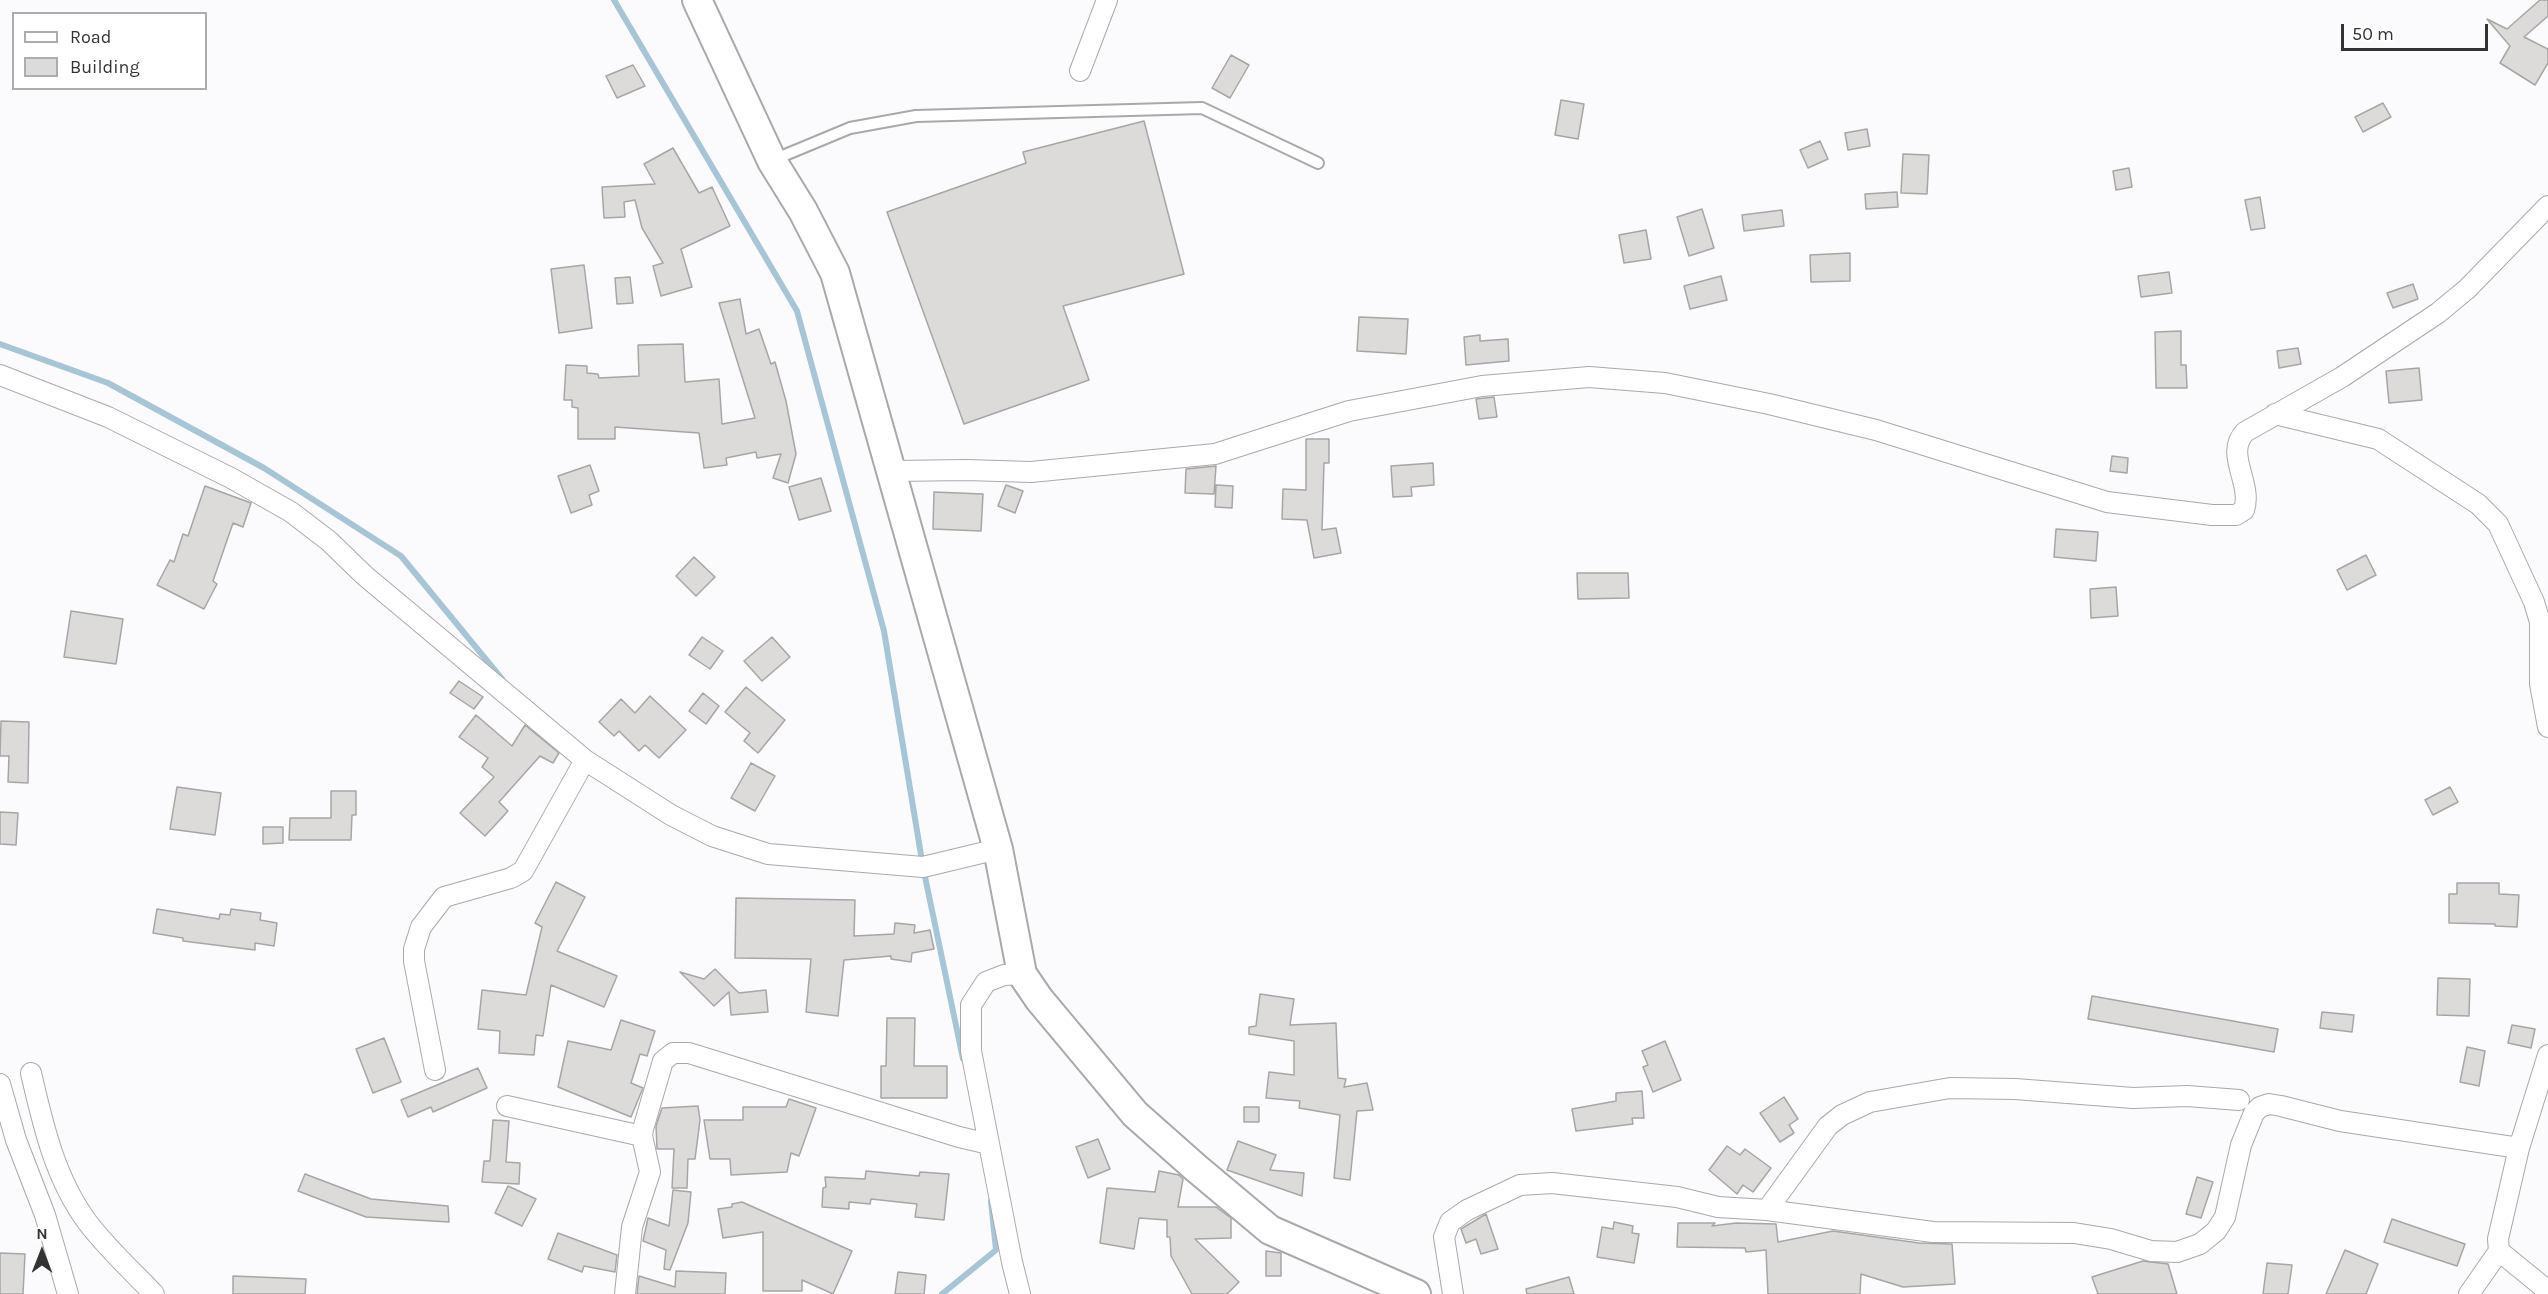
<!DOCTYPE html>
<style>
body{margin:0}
#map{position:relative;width:2548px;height:1294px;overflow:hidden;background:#fbfbfd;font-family:Karla,sans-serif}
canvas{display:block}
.legend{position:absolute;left:12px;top:12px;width:195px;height:78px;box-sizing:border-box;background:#fff;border:2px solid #adadae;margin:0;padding:8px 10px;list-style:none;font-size:18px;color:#333334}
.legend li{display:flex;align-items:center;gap:12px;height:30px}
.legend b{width:30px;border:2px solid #adadae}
.north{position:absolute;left:12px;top:1222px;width:60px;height:60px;-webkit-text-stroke:4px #fff;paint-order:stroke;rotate:0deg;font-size:16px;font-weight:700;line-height:24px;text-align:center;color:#333334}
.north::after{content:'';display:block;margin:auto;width:21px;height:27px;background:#333334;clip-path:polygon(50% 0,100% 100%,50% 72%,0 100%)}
.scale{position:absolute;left:2341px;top:24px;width:147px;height:27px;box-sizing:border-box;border:3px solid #333334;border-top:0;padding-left:8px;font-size:18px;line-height:21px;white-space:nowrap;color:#333334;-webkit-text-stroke:4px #fff;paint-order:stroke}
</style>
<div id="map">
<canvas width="2548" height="1294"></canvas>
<ul class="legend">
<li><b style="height:8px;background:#fff"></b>Road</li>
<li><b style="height:16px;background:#dddbd9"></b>Building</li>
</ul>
<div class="north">N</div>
<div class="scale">50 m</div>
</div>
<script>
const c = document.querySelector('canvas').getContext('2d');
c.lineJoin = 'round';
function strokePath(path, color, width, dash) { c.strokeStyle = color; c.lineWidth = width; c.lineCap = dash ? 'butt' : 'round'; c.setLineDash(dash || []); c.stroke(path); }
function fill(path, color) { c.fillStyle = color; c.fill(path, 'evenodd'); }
const stream = new Path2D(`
 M614,0L797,311L884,631L923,867L963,1059
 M0,344L108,383L264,468L401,556L502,679
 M942,1294L996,1250L991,1201`);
const building = new Path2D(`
 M2540,0H2548V16L2524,37L2548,49V63L2535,85L2500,63L2510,46L2487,19L2507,29Z
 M1231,55L1249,65L1230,98L1212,88Z
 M633,65L645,86L617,98L606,76Z
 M1561,100L1584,104L1578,139L1555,135Z
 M2383,103L2391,117L2363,132L2355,117Z
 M1144,121L1184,274L1063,306L1089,380L964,424L887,212L1026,163L1023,152Z
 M1867,129L1870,146L1848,150L1845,133Z
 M1820,141L1828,159L1808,168L1800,150Z
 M673,148L699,193L712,187L730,226L681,249L692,287L661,296L653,266L663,263L642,228L635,200L624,202L625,217L604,218L602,187L655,184L644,164Z
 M1903,154L1929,155L1927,194L1901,193Z
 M2129,168L2132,187L2116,190L2113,171Z
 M1897,192L1898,207L1866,209L1865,194Z
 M2260,197L2265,228L2251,230L2245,200Z
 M1702,209L1714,248L1689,256L1677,217Z
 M1782,210L1784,226L1744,231L1742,215Z
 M1646,230L1651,259L1624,263L1619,235Z
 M1850,253V281L1811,282L1810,255Z
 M584,265L592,328L559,333L551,269Z
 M2169,272L2172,293L2141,297L2138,276Z
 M1721,276L1727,300L1690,309L1684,286Z
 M630,277L633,303L617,304L615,278Z
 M2413,284L2418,299L2393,308L2387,293Z
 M740,299L746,334L759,329L771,364L775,362L786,401L796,454L788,483L773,478L781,454L757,458L756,452L726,458L727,465L704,468L699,433L615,427V439H578V408L572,407V400H564L566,365L587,366V373L598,374L599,378L639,376L638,345L683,344L685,382L719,379L722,424L755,418L719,303Z
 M1359,317L1408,319L1406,354L1357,351Z
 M2181,331V365H2186L2187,388H2156L2155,332Z
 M1480,335V341L1508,339L1509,361L1466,365L1464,337Z
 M2298,348L2301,364L2279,368L2277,351Z
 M2419,368L2422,400L2389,403L2386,371Z
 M1494,397L1497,417L1479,419L1476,399Z
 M1306,439H1329V463H1324L1322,530L1336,528L1341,553L1314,558L1307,520L1282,519L1283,489L1306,490Z
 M2112,456L2128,458L2127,473L2110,471Z
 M1433,463L1434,485L1411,487L1412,496L1393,497L1391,466Z
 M590,465L599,491L589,495L592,505L571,513L558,476Z
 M1216,466L1214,494L1185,493L1186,469Z
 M821,478L831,511L799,520L789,487Z
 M1006,485L1023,491L1015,513L998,506Z
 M1216,485L1233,486L1232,508L1215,507Z
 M205,486L251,503L243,527L233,523L213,581L217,584L204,609L157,585L170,560L174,562L183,534L188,536Z
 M934,492L983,494L981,531L933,529Z
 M2056,529L2098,532L2096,561L2054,557Z
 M2366,555L2376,575L2347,590L2337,570Z
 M694,557L715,577L696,596L676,576Z
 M1577,573H1628L1629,598L1578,599Z
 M2116,587L2118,616L2091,618L2090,589Z
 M71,611L123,619L116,664L64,657Z
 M702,637L723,651L710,669L689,655Z
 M772,637L790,657L762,681L744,661Z
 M459,681L483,697L474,709L450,693Z
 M746,687L785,720L758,753L744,741L750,733L725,712Z
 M703,693L719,706L706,724L689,711Z
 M650,696L686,730L659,758L645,745L639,751L619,731L614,736L599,722L621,699L635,713Z
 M476,715L512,746L525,725L559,753L553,763L540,756L499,802L508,811L485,836L460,813L494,777L482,767L488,758L459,737Z
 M1,721L29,722L28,783L8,782L9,756H0Z
 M751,763L775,776L755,811L731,798Z
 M177,787L221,793L215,835L170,829Z
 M2450,787L2458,802L2433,815L2425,800Z
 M331,791H356V815H352L351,840H289L290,818H331Z
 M0,812L18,813L16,845L0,844Z
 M263,827H283V843L263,844Z
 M556,882L585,897L557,951L617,976L604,1007L551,985L543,1036L536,1035L534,1055L499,1053L500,1031L478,1029L482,990L526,995L542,927L535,923Z
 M2457,883H2499V894L2519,895L2517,927L2495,926V924L2449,923V894H2457Z
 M736,898L855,900L854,936L894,934L895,923L915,925L914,933L930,930L934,949L912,953L911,962L891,959V956L844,960L838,1016L806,1012L811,959L735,958Z
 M157,909L219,919L220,914L230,915L231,909L261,913L260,920L277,923L274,946L255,943V950L183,941V938L153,933Z
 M715,969L739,993L766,990L768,1012L731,1015L729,992L714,1006L680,972L704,979Z
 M2438,978L2470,979L2469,1016L2437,1015Z
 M1260,994L1294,999L1290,1025L1336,1023L1338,1078L1346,1079L1344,1087L1367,1083L1373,1110L1357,1111L1350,1180L1334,1178L1340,1115L1299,1108L1300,1101L1266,1098L1269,1072L1294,1075V1041L1249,1034V1027L1256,1026Z
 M2092,996L2278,1029L2274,1052L2088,1019Z
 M2322,1012L2354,1015L2352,1032L2320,1028Z
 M887,1018H915L914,1066H947V1098H881V1066H886Z
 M621,1020L655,1031L647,1056L640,1054L631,1083L643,1088L631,1117L558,1087L568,1041L611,1050Z
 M2512,1025L2535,1029L2531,1048L2508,1043Z
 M384,1038L401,1082L373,1093L356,1049Z
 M1665,1041L1681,1080L1653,1092L1643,1067L1648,1065L1642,1051Z
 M2467,1047L2485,1051L2479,1086L2460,1082Z
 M478,1068L487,1088L433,1112L431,1107L408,1117L401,1100Z
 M1642,1091L1644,1118H1632L1633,1124L1576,1131L1572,1109L1616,1101V1093Z
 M1784,1097L1798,1119L1789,1125L1794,1133L1780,1142L1760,1113Z
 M789,1099L816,1108L799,1156L791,1153L787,1172L731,1175L730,1159H710L704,1120H743V1107H786Z
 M698,1106L700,1120L695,1159H688L687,1188H672L674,1149H657L656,1126L662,1108Z
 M1244,1107H1259V1122H1244Z
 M493,1120L509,1121L506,1162L520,1163L519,1184L482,1182L484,1161H490Z
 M1098,1139L1110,1169L1088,1178L1076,1147Z
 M1238,1141L1276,1155L1270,1170L1304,1173L1302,1196L1227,1170Z
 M1727,1146L1740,1155L1745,1149L1771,1168L1753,1192L1743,1185L1737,1194L1709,1170Z
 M866,1171L919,1176L920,1172L949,1174L944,1220L915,1217L917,1204L871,1199L870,1204L849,1202V1209L822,1207L823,1188L826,1187L825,1177L865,1179Z
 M1159,1171L1179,1175L1183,1179L1178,1207H1216L1231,1218V1238L1195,1239L1239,1282L1227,1294H1192L1171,1256L1170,1237H1167V1220L1139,1218L1134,1249L1100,1243L1107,1188L1155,1192Z
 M305,1174L371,1199L448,1206L449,1222L366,1217L298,1191Z
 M2197,1177L2213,1182L2201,1218L2186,1214Z
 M508,1186L536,1199L522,1226L495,1213Z
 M673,1190L691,1192L688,1223L670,1270L664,1269L666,1250L643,1241L648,1218L669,1226Z
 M742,1202L852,1251L833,1294L802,1280V1291H763V1232L723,1238L718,1209L732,1207V1204Z
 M1486,1214L1498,1249L1481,1254L1476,1239L1466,1243L1461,1229Z
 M2392,1219L2465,1244L2457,1266L2384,1242Z
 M1614,1222L1633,1226L1632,1233L1639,1234L1634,1263L1597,1257L1602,1227L1613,1229Z
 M1678,1223H1715L1712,1226L1736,1223L1776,1224L1778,1242L1833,1231L1919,1243L1952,1244L1955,1284L1903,1287L1861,1274L1860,1294H1768L1766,1250L1746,1252L1745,1248L1677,1247Z
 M558,1233L617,1255L615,1272L584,1266L582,1272L548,1259Z
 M2345,1250L2378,1264L2366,1294H2326Z
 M1266,1251L1281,1253V1276H1266Z
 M0,1253L25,1254L23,1294H0Z
 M2143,1261L2168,1264L2177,1294H2098L2092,1277Z
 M2267,1263L2292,1265L2288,1294H2263Z
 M676,1271L726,1273L725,1294H637L639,1276L675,1287Z
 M898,1272L926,1275L924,1294H895Z
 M233,1276L306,1279L305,1294H233Z
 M1569,1277L1574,1294H1527L1526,1289Z`);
const lane = new Path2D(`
 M773,160L850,128L916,116L1202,108L1318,163`);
const street = new Path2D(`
 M1080,71L1107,0
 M0,375L108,417L231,478L291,512L329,541L364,575L585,760L671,815L712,836L768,854L923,867L998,849
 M2275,414L2378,439L2478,504L2498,524L2534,602L2540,622V684L2548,727
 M892,471L967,470L1031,472L1215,454L1349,411L1482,386L1589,377L1665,383L1769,404L1876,430L2107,502L2212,515H2236L2244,510C2253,483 2224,454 2245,432L2342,377L2438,313L2467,289L2548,206
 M2548,1055L2519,1148L2498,1239L2499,1251L2548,1291
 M435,1070L414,961V949L421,927L444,897L511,878L523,871L585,760
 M31,1073C43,1125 55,1179 88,1223C107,1248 132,1271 154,1294
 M0,1084L16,1140L45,1215L68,1294
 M507,1106L642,1136
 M1767,1210L1828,1126L1842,1115L1870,1102L1950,1088L2015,1089L2133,1098L2187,1096L2239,1100
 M625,1294L632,1227L650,1172L642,1136L643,1129L663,1061L673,1053H689L959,1137L989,1144
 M1020,1294L1012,1262L971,1051V1005L986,982L1004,975L1022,974
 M1453,1294L1444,1237L1450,1222L1467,1210L1520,1185L1552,1183L1677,1197L1718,1207L1767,1210L1933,1232L2074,1233L2111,1239L2151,1251L2177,1252L2200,1244L2216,1231L2225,1217L2241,1145L2254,1113L2260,1107L2269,1104L2281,1106L2340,1121L2519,1148
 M2469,1294L2499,1251`);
const secondary = new Path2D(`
 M697,0L772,161L803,211L835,273L998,849L1022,974L1039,999L1135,1114L1196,1168L1270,1230L1416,1294`);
strokePath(stream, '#a6c5d6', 6);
fill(building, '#dddbd9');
strokePath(building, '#a8a6a5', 1.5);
strokePath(lane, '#a9a9ab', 14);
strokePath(street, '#a9a9ab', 22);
strokePath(secondary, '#a9a9ab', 32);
strokePath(lane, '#fff', 10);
strokePath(street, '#fff', 20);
strokePath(secondary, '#fff', 28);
</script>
